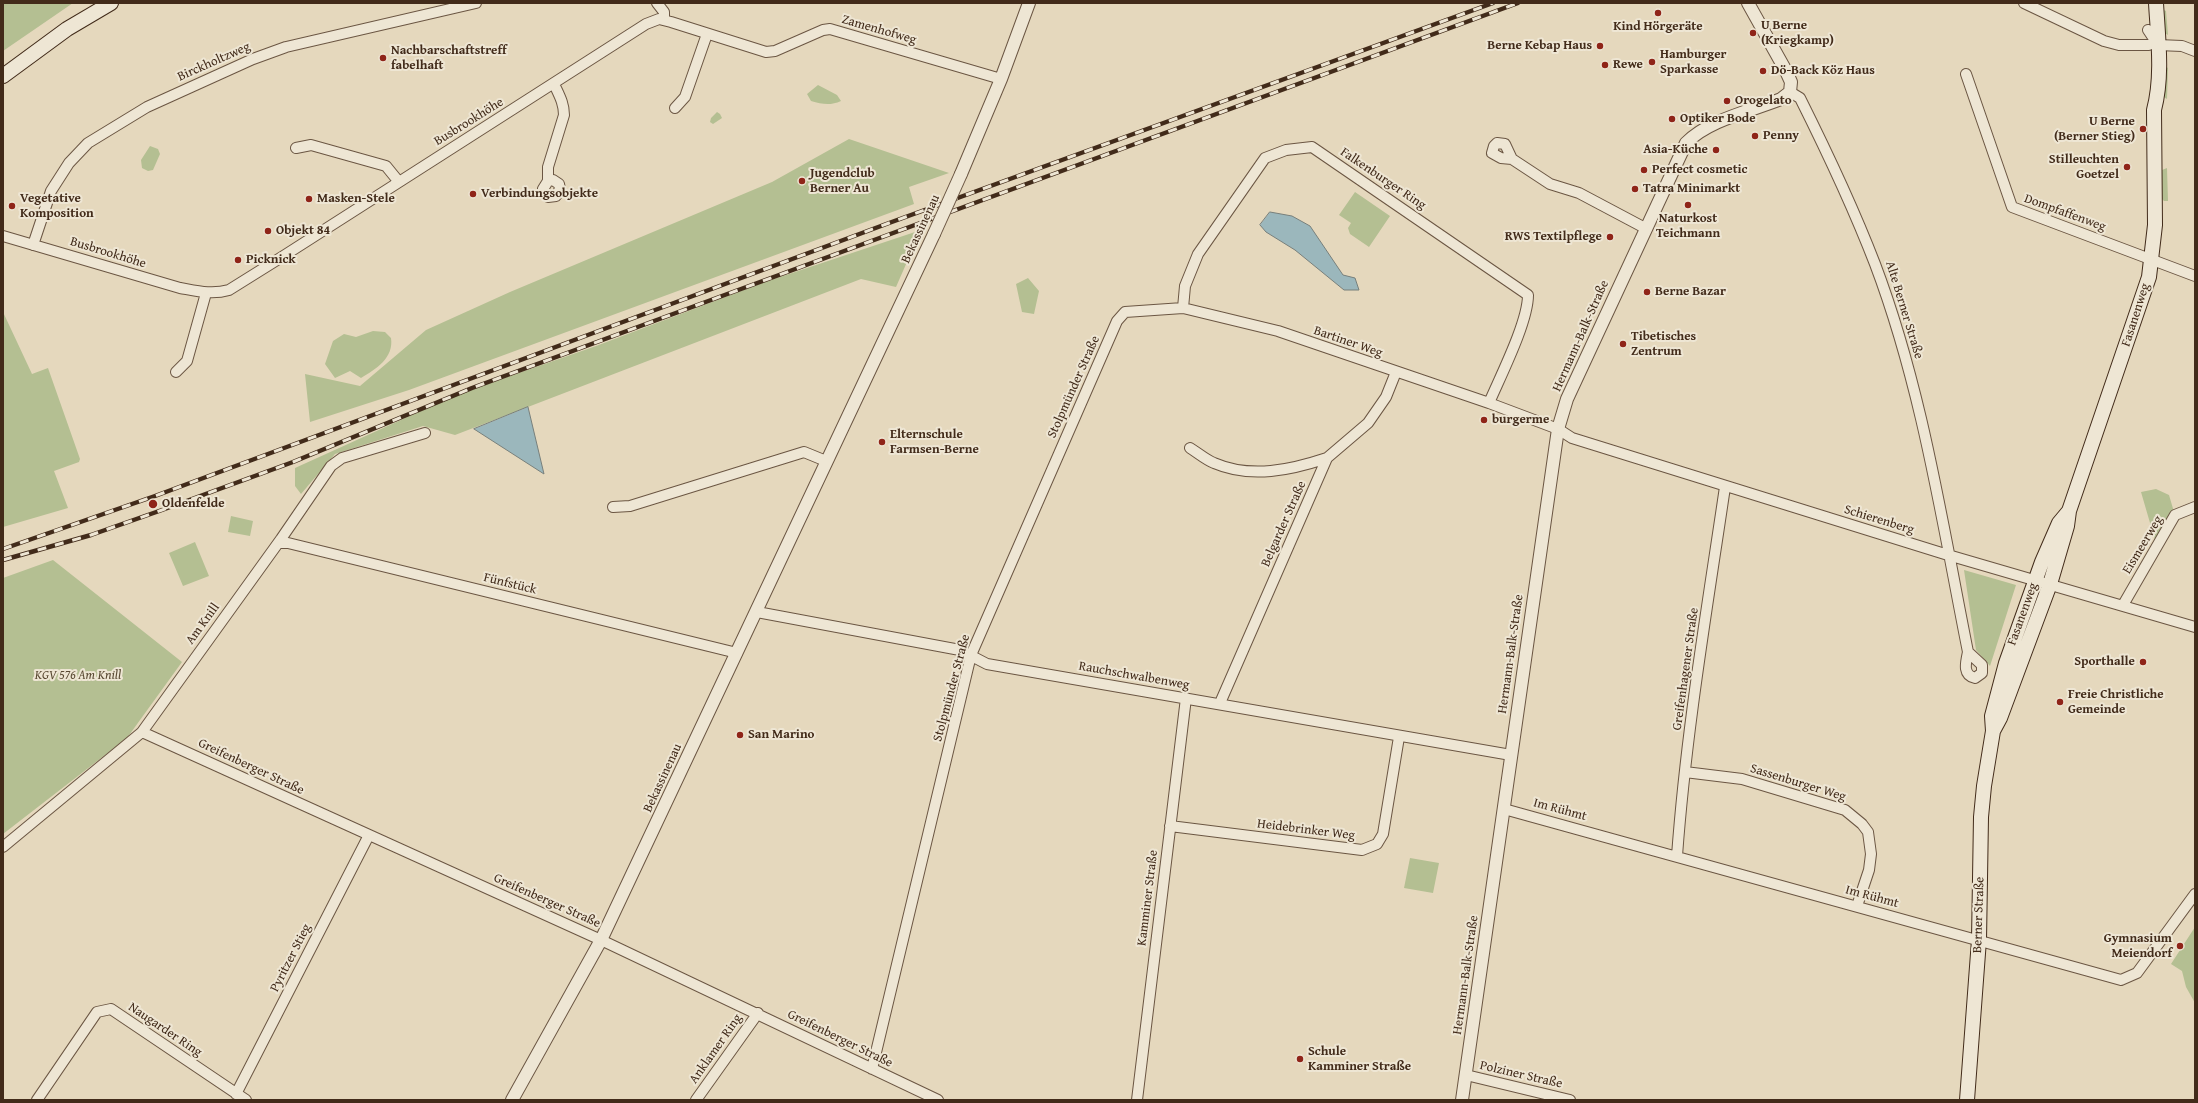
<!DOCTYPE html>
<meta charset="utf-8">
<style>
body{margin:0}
#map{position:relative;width:2198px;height:1103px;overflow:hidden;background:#e5d8bd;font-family:"Gentium Book Plus",serif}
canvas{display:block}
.frame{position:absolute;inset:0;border:4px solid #422b1a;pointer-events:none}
</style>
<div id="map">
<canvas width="2198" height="1103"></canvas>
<div class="frame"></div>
</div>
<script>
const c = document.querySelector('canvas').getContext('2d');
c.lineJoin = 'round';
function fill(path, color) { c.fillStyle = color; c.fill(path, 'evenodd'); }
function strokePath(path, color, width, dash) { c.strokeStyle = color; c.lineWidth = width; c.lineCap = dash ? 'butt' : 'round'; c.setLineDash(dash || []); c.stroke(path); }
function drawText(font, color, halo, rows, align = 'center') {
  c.font = font + ' "Gentium Book Plus",serif'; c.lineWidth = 4; c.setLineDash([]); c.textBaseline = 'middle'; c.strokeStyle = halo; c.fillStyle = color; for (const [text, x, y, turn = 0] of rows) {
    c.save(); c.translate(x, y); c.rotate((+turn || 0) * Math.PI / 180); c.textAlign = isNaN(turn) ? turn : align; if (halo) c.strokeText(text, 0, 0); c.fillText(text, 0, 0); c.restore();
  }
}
const green = new Path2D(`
 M3,3H73L3,51Z
 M2164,10L2166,11L2168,35L2165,33Z
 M2164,65L2168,68L2167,99L2164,97Z
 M818,85L837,95L841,101C830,106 822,104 811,101L807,94Z
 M717,112L720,114L722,118L713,124L710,122L711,118Z
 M849,139L949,173L909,187L914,204L409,390L310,422L305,374L360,386L426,330L510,292L772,182Z
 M150,146L158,149L160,154L153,170L148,171L142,168L141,160Z
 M2167,168L2168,201H2164L2162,199V170Z
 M1355,192L1390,216L1369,247L1350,234L1348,228L1351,223L1339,215Z
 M921,230L896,287L861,279L455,435L423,426L335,454L301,494L295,486V468L456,395L596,346L765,282Z
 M1028,278L1039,291L1034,314L1022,312L1016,284Z
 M3,312L32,374L48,368L80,459L79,462L54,471L68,508L3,527Z
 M373,331L385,332L391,338C394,358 376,369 361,378L350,371L335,378L325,364L333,341L344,334L356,337Z
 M2156,489L2169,495L2174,512L2155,540L2141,492Z
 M231,516L253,521L250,536L228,532Z
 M195,542L209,576L183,586L169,553Z
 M53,560L182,662L127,738L3,834V578Z
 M1964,570L2016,585L1990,666L1976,650Z
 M1410,858L1439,863L1433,893L1404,888Z
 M2195,927V1003L2186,987L2182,971L2171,964Z`);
const water = new Path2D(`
 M1270,212L1292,216L1310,226L1343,275L1355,278L1359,290H1344L1295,250L1266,232L1260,225Z
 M528,407L544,474L474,429Z`);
const minor = new Path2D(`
 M657,3L664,12V20
 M2024,3L2104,41L2119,45H2149
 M2148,30L2158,45L2182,46L2195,51
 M1966,74L2012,207L2195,276
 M1790,92L1800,98C1827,152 1853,207 1875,264C1922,388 1942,522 1968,652C1966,662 1962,675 1975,678L1982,673V665L1968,652
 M675,108L685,97L707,34
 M296,148L311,145L386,166L399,182
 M1512,159L1505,144L1497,143L1494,146L1492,153L1501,158L1512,159L1550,184L1579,193L1645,228
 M548,181L553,180L559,184L560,189L556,196L548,197L543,189L548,181V167L564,115C564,103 559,95 554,84
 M3,236L180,288C197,291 212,295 229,290L285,255L646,24L659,19L671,22L766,52L775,51L823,30L830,29L1001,79
 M33,245L51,191L69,163L88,143L147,107L253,59L286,47L476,3
 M1183,308L1185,286L1198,254L1265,158L1286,150L1312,147L1528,295C1528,322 1501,375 1489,403
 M176,372L187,361L206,293
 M1190,448C1198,453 1206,460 1214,463C1251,479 1291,470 1327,458
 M613,507L630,506L804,452L826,461
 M278,543H288L737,653
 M2123,605L2175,515L2195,507
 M757,612L960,650L987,664L1511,755
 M1220,703L1327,458L1368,423L1386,397L1396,372
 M142,732L601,940L938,1100
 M1685,772L1742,779L1845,810L1862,824L1868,832L1871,854L1869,870L1857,906
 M1504,809L2121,980L2137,973L2195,894
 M1170,826L1362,850L1377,844L1383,834L1399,737
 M3,847L142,732L281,539L331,466L342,458L425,433
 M1677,856C1686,732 1707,609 1725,487
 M872,1069L971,655L1117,321L1125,312L1183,308L1278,331L1489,403L1558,429L1572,438L1948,555L2195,627
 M1466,1075L1570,1100
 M236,1094L369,835
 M37,1100L97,1012L111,1009L246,1100
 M696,1100L758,1013
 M1137,1100L1186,698`);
const tertiary = new Path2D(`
 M961,174L1001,79L1029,3
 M512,1100L601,940L934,234
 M1462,1100L1558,429L1567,399L1686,143C1708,120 1751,111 1781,99L1790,92L1791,82L1786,71L1748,3`);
const secondary = new Path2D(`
 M3,76L67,29L111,3
 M1993,731L2000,718L2050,584L2067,526L2069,511L2149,277L2155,225L2154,110C2163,76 2158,38 2156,3
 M1967,1100L1979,940L1981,817L1984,786L1993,731L1992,716L2006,663L2042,562L2059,523L2069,511`);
const rail = new Path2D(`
 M3,549L155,496L889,223L1493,3
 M3,560L91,535L162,510L293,462L472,388L1518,3`);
const tertiaryBridge = new Path2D(`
 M934,234L961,174`);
const markers = [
 [1658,13,4,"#8f2418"],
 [1753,33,4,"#8f2418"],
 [1600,46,4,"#8f2418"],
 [383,58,4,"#8f2418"],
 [1652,62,4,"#8f2418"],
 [1605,65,4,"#8f2418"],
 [1763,71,4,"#8f2418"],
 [1727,101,4,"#8f2418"],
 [1672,119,4,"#8f2418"],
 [2143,129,4,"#8f2418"],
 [1755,136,4,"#8f2418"],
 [1716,150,4,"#8f2418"],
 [2127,167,4,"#8f2418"],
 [1644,170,4,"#8f2418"],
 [802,181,4,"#8f2418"],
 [1635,189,4,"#8f2418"],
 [473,194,4,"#8f2418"],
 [309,199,4,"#8f2418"],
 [1688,205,4,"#8f2418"],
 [12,206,4,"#8f2418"],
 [268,231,4,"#8f2418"],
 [1610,237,4,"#8f2418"],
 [238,260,4,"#8f2418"],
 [1647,292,4,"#8f2418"],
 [1623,344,4,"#8f2418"],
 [1484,420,4,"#8f2418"],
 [882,442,4,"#8f2418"],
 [153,504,5,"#8f2418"],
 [2143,662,4,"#8f2418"],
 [2060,702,4,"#8f2418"],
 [740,735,4,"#8f2418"],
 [2180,946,4,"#8f2418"],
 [1300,1059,4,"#8f2418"]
];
const poiNames = [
 ["U Berne",1761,26],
 ["(Kriegkamp)",1761,41],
 ["Kind Hörgeräte",1658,27,"center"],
 ["Berne Kebap Haus",1592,46,"right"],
 ["Nachbarschaftstreff",391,51],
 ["fabelhaft",391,66],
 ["Hamburger",1660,55],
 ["Sparkasse",1660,70],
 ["Rewe",1613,65],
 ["Dö-Back Köz Haus",1771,71],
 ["Orogelato",1735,101],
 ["Optiker Bode",1680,119],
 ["U Berne",2135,122,"right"],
 ["(Berner Stieg)",2135,137,"right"],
 ["Penny",1763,136],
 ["Asia-Küche",1708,150,"right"],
 ["Stilleuchten",2119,160,"right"],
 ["Goetzel",2119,175,"right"],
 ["Perfect cosmetic",1652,170],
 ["Jugendclub",810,174],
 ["Berner Au",810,189],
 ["Tatra Minimarkt",1643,189],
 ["Verbindungsobjekte",481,194],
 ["Vegetative",20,199],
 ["Komposition",20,214],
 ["Masken-Stele",317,199],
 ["Naturkost",1688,219,"center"],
 ["Teichmann",1688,234,"center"],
 ["Objekt 84",276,231],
 ["RWS Textilpflege",1602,237,"right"],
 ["Picknick",246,260],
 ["Berne Bazar",1655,292],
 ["Tibetisches",1631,337],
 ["Zentrum",1631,352],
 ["burgerme",1492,420],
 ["Elternschule",890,435],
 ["Farmsen-Berne",890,450],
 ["Oldenfelde",162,504],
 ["Sporthalle",2135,662,"right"],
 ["Freie Christliche",2068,695],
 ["Gemeinde",2068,710],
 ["San Marino",748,735],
 ["Gymnasium",2172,939,"right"],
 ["Meiendorf",2172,954,"right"],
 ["Schule",1308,1052],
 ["Kamminer Straße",1308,1067]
];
const streetNames = [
 ["Zamenhofweg",879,30,16],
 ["Birckholtzweg",214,62,-24],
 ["Busbrookhöhe",469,122,-32],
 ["Falkenburger Ring",1383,179,34],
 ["Dompfaffenweg",2065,213,20],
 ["Bekassinenau",921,229,-65],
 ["Busbrookhöhe",108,253,17],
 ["Alte Berner Straße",1904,310,73],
 ["Fasanenweg",2136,315,-72],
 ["Hermann-Balk-Straße",1581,336,-66],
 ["Bartiner Weg",1348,342,19],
 ["Stolpmünder Straße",1074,387,-66],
 ["Schierenberg",1879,520,17],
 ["Belgarder Straße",1284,524,-66],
 ["Eismeerweg",2143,545,-59],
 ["Fünfstück",510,584,14],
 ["Fasanenweg",2023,614,-70],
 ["Am Knill",203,624,-54],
 ["Hermann-Balk-Straße",1511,654,-82],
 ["Greifenhagener Straße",1686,669,-82],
 ["Rauchschwalbenweg",1134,676,10],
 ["Stolpmünder Straße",952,688,-75],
 ["Greifenberger Straße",251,767,25],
 ["Bekassinenau",663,778,-65],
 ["Sassenburger Weg",1798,783,17],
 ["Im Rühmt",1560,810,15],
 ["Heidebrinker Weg",1306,830,7],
 ["Im Rühmt",1872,897,15],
 ["Kamminer Straße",1148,898,-83],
 ["Greifenberger Straße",547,901,24],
 ["Berner Straße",1979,915,-88],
 ["Pyritzer Stieg",291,958,-63],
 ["Hermann-Balk-Straße",1466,975,-82],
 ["Naugarder Ring",165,1030,34],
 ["Greifenberger Straße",840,1039,26],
 ["Anklamer Ring",716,1049,-55],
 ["Polziner Straße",1521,1075,13]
];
const parkNames = [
 ["KGV 576 Am Knill",78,676]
];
fill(green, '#b4bf92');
fill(water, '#9bb7bc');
strokePath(water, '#777f7b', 1);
strokePath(minor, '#6b5643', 12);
strokePath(tertiary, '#6b5643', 14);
strokePath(secondary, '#422b1a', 16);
strokePath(minor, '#eee6d4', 10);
strokePath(tertiary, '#eee6d4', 12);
strokePath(secondary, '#eee6d4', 14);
strokePath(rail, '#422b1a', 4.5);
strokePath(rail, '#eee6d4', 3, [9]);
strokePath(tertiaryBridge, '#6b5643', 14, []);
strokePath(tertiaryBridge, '#eee6d4', 12);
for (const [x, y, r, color] of markers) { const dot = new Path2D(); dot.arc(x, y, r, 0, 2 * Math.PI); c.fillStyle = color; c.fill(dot); strokePath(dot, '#eee6d4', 1.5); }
drawText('bold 13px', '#422b1a', '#eee6d4', poiNames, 'left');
drawText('13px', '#422b1a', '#eee6d4', streetNames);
drawText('italic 13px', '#594932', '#eee6d4', parkNames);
</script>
